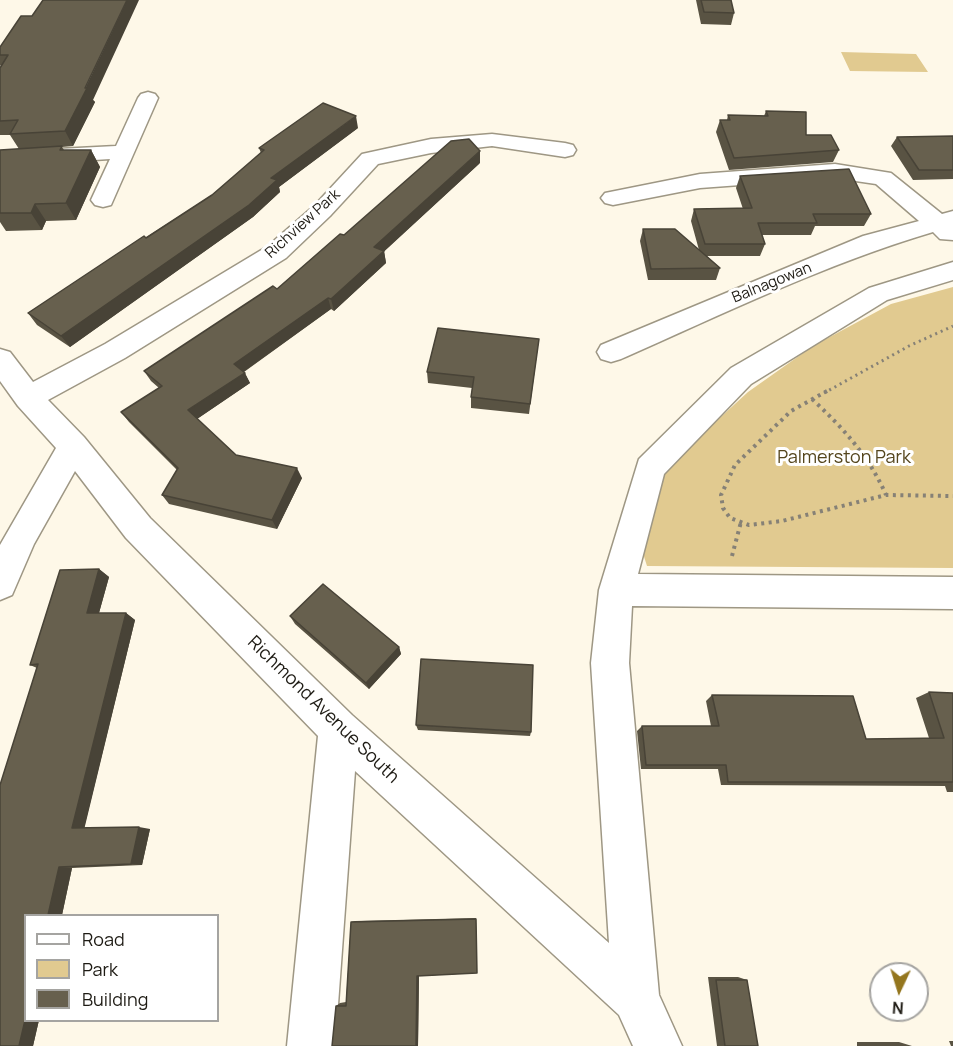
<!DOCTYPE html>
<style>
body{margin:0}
#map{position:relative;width:953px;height:1046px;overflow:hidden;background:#fef8e8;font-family:Manrope,sans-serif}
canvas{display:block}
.legend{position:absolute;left:24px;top:914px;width:195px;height:108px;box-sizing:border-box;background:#fff;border:2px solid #a5a4a1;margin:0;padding:8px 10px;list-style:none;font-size:18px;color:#1e1b14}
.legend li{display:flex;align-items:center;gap:12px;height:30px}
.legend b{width:30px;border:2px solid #a5a4a1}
.north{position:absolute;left:869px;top:962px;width:60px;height:60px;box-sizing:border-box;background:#fff;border:2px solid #a5a4a1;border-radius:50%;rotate:184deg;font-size:16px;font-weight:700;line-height:24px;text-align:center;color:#1e1b14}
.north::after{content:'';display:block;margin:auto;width:21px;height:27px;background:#94761e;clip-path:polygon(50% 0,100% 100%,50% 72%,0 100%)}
</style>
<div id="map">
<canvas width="953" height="1046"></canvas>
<ul class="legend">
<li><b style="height:8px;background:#fff"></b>Road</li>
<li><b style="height:16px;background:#e1ca90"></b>Park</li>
<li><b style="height:16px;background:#67604e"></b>Building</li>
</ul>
<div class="north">N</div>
</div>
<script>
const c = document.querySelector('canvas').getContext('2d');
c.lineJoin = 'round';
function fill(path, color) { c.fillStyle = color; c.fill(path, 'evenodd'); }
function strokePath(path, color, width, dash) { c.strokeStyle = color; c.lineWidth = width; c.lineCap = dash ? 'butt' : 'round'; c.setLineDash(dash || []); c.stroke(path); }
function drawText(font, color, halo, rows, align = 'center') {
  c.font = font + ' Manrope,sans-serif'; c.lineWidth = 6; c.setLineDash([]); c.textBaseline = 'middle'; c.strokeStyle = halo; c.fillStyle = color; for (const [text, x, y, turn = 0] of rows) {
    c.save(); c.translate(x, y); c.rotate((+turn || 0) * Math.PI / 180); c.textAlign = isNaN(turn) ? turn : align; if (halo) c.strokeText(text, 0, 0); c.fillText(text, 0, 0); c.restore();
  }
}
const green = new Path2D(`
 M841,52L916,54L928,72L850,71Z
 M953,287V568L647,566L640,544L662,471L748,392L813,346L891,304Z`);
const pathFar1 = new Path2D(`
 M824,393L909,346L953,326`);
const path = new Path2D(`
 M827,391L791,411L735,465L721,495L723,508L730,518L749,525L782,521L886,495L953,496
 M812,399C843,428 869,456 886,495
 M732,556L741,522`);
const minor = new Path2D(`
 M148,92L155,94L158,98L111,205L103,207L95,205L91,200L110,159L0,166V152L116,146L138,98L141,94Z
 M492,134L565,143L573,145L576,150L573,155L565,157L492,146L431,153L378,164L330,216L286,258L125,358L48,400L84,437L150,518L352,715L609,943L591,663L599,590L639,459L731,368L869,288L953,262V280L887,300L751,384L664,474L638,574L953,577V609L632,606L629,663L659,995L682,1046H633L619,1015L355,771L335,1046H287L318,736L126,538L75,471L34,544L12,595L0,600V545L56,448L18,406L0,381V349L10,352L33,382L105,344L268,246L314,206L362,154L431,139Z
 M835,164L891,173L942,214L953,211V240L940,239L933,232C825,264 723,314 621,359L611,362L601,359L597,352L601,345L863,236L919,221L876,184L835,178L700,188L613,205L605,203L601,198L605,193L700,174Z`);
const wall = new Path2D(`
 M696,0H731L734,13L731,25L701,24Z
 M0,47L93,100L95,102L73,146L62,147L64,150H91L100,167L76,220L46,221L42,230L6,231L0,222V150L19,149L10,135H0V68L1,66L0,65Z
 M766,111L806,135L839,150L833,162L729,170L716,132L720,120H727L728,115L764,116Z
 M358,128L279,187L280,192L253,217L70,347L37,325L28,313L212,195L261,153L259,148Z
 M953,136V179L913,180L891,146L897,137Z
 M480,163L384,251L386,263L334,311L331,309L244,372L250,383L197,419L236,455L302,478L277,529L169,504L162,495L177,470L129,422L121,412L159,388L151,381L144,371L277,289L344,235Z
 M740,176L871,214L864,226H815L811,235H762L765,244L760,256H707L720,268L716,280H648L640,241L643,229L699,250L691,221L694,209H743L736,188Z
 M539,339L529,414L471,408V397L472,388L428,383L427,372Z
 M99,569L109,577L99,613H126L135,620L84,828L150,829L142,865L72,868L62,915H26V1020H39L33,1046H0L37,668L30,665Z
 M290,616L399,647L401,654L369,689L295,624Z
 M929,692L953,693V792H947L945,786L721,785L718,769H641L637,731L642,726H711L706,701L712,695L866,739L929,738L916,698Z
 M416,725L531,732L530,736L418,730Z
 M476,918L477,973L419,976L418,1046H332L336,1006L340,1003L346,1002L351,922L355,921Z
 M708,977H738L747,980L758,1046H717Z
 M949,1041H953V1046H951Z
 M857,1042H899L912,1046H857Z`);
const shadedWall = new Path2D(`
 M127,0H139L93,100L95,102L73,146L65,131Z
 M356,116L358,128L279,187L280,192L253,217L70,347L61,336L271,178Z
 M91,150L100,167L76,220L66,203Z
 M480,151V163L376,259L374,247Z
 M35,204L46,221L42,230L31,213Z
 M384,251L386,263L334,311L331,299Z
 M328,298L331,309L239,375L234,364Z
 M245,373L250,383L194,421L188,410Z
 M297,468L302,478L277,529L272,520Z
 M99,569L109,577L97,620L87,613Z
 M126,613L135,620L84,830L72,828Z
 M399,647L401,654L369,689L366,683Z
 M139,827L150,829L142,865L131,864Z
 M59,867L72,868L62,915H48Z
 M419,973L418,1046H416L417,976Z
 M26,1016V1020H39L33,1046H19Z`);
const building = new Path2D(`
 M43,0H127L85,88H87L65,131L10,134L18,120L0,121V68L8,55H0V47L21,16H32Z
 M701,0H731L734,13L704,12Z
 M323,103L356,116L271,178L277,180L249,205L61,336L28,313L144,236L146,238L212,195L264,150L259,148Z
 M766,111L806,112V135H831L839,150L734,158L720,120H730L728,115L768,116Z
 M953,136V170H919L897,137Z
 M469,139L480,151L374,247L384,251L331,299L328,298L234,364L245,373L188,410L236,455L297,468L272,520L162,495L178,468L121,412L162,386L144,371L273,286L277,289L340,234L344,235L451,141Z
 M62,146L60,150H91L66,203L35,204L31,213H0V150Z
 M849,169L871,214H813L817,223H758L765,244H705L694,209L752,208L740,176Z
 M643,229H675L720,268L651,269Z
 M438,328L539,339L530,404L471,397L474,377L427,372Z
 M99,569L87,613H126L72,828L139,827L131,864L59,867L48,915H26V1016L19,1046H0V785L38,664L30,665L60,570Z
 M323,584L399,647L366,683L290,616Z
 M421,659L533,665L531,732L416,725Z
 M929,692L953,693V782H728L726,765H646L642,726H719L712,695L853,696L866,739L944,738Z
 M476,919L477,973L417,976L416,1046H332L336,1006H346L351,922Z
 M716,980H747L758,1046H725Z`);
const farStreetnames = [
 ["Richview Park",303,224,-42],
 ["Balnagowan",772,283,-22]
];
const parkNames = [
 ["Palmerston Park",844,458]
];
const streetNames = [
 ["Richmond Avenue South",323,710,44]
];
fill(green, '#e1ca90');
strokePath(minor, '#9e9784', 3);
strokePath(pathFar1, '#868176', 3, [2, 4]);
strokePath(path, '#868176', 4, [3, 4.5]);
fill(minor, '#fff');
fill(wall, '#595343');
fill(shadedWall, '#484337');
fill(building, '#67604e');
strokePath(building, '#484337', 1.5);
drawText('15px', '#1e1b14', '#fff', farStreetnames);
drawText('18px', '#54451d', '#fff', parkNames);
drawText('18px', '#1e1b14', '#fff', streetNames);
</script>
